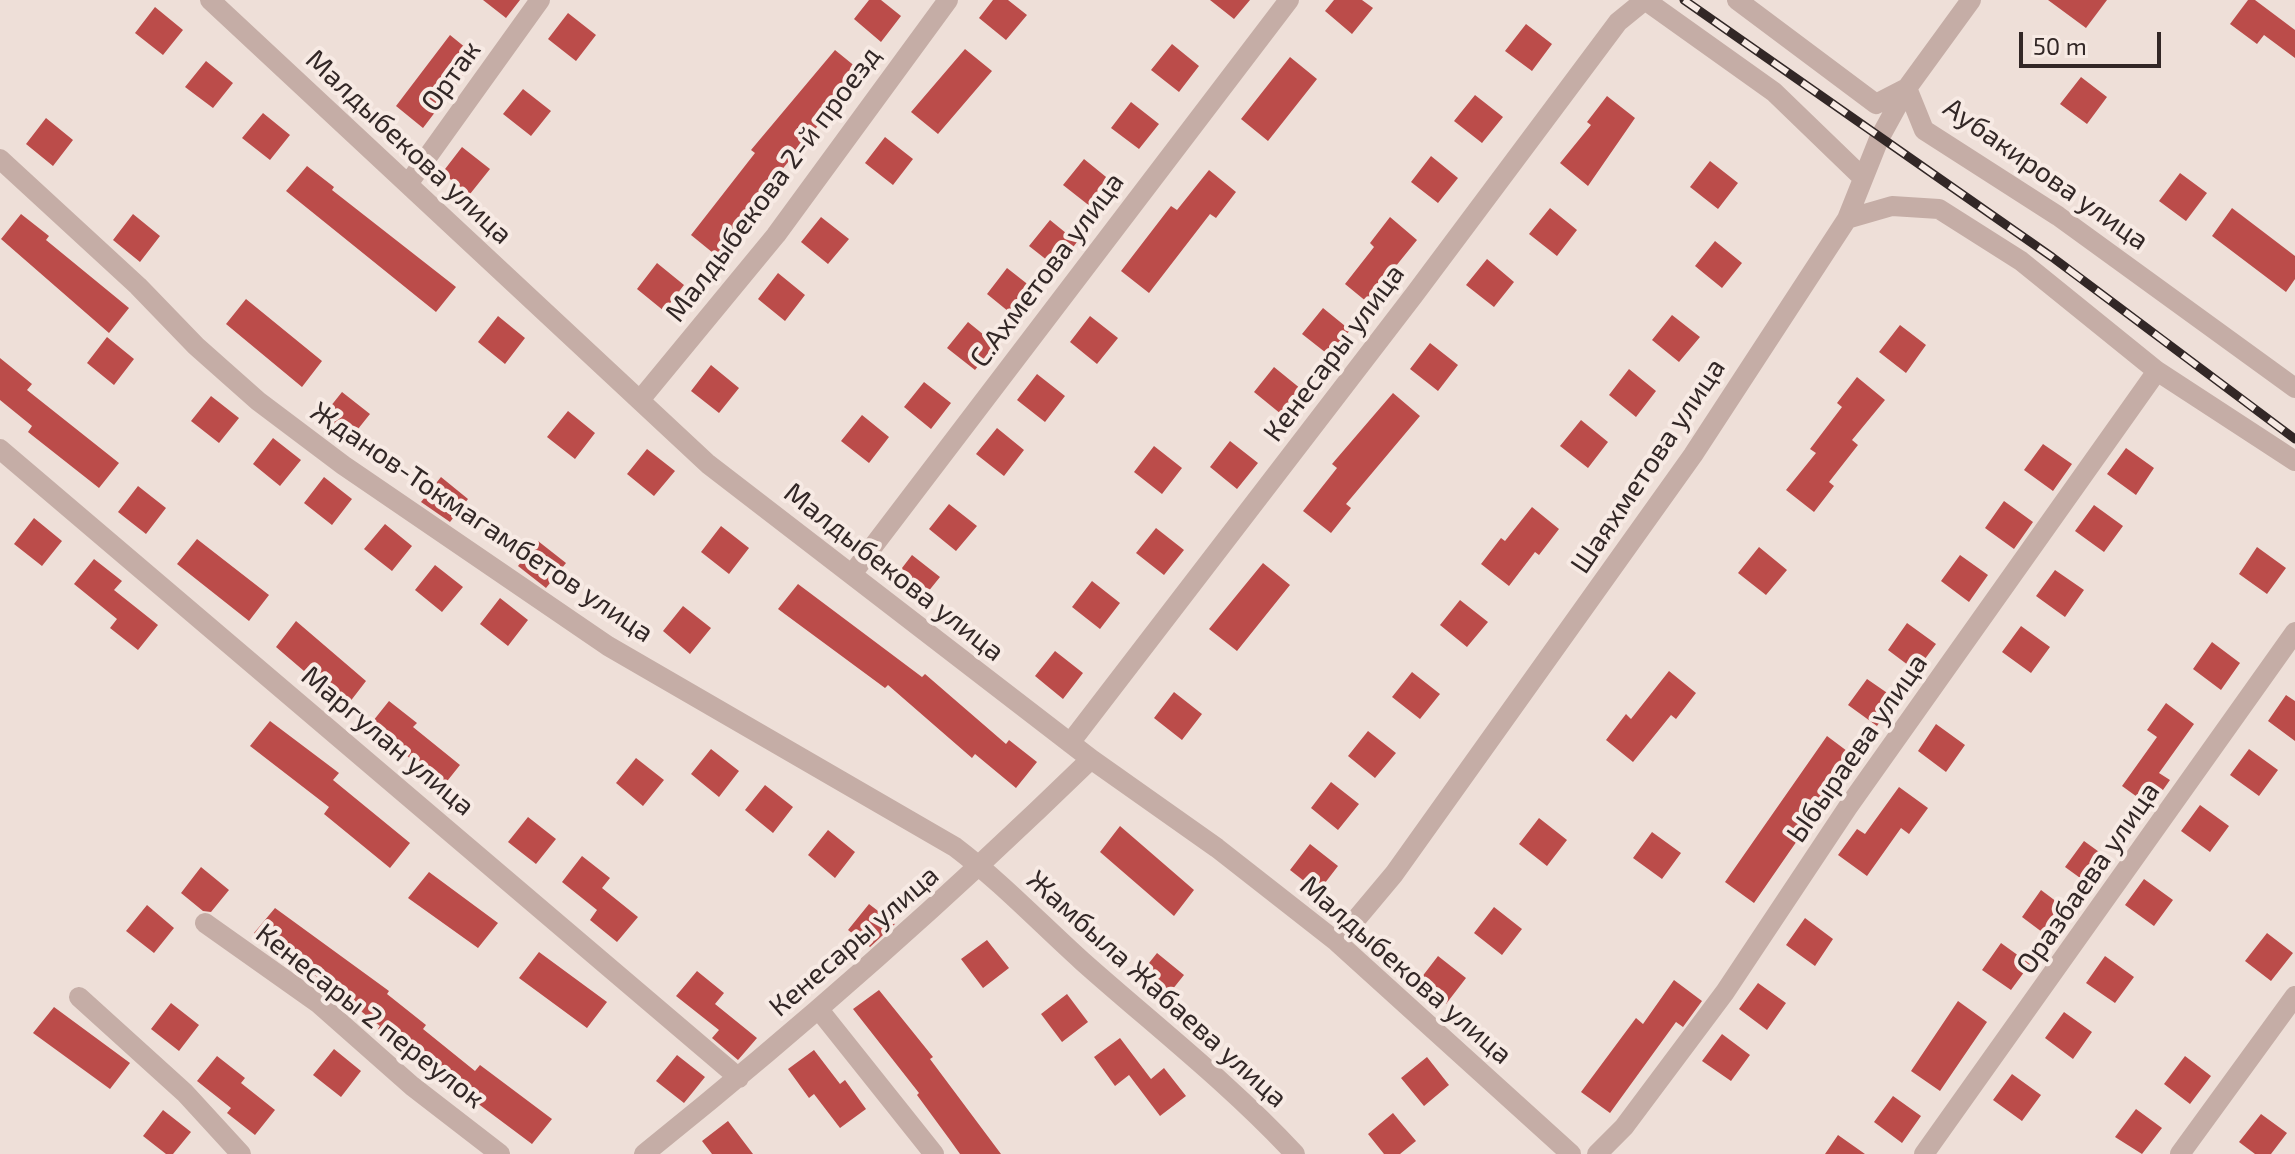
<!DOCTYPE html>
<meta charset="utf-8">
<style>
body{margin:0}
#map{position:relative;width:2295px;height:1154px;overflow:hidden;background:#eedfd8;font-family:"Exo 2",sans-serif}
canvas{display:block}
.scale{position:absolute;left:2019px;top:32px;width:142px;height:36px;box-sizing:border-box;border:4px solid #322726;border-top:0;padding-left:10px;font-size:24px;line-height:28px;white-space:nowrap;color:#322726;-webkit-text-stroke:6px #f7eae4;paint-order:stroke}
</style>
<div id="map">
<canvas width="2295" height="1154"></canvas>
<div class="scale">50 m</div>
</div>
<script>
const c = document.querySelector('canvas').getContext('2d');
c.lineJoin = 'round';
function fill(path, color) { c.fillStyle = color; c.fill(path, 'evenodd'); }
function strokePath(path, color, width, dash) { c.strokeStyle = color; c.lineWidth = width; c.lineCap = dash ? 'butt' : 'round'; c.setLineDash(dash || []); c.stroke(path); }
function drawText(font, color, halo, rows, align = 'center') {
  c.font = font + ' "Exo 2",sans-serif'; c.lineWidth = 8; c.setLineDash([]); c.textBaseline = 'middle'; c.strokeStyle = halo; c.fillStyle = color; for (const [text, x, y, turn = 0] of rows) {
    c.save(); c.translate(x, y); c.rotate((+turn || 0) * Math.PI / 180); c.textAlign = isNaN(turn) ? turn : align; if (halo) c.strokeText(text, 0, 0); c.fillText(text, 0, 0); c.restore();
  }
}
const building = new Path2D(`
 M483,0H520L506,18Z
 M869,0H881L901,16L881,42L854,19Z
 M993,0H1008L1027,15L1006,40L979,18Z
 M1210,0H1250L1234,19Z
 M1334,0H1362L1373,8L1352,34L1325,11Z
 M2048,0H2107L2086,28Z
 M2248,0H2255L2295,30V58L2264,35L2257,44L2230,24Z
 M155,7L183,30L163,55L135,33Z
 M568,13L596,35L576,61L548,39Z
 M1526,24L1552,44L1532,71L1505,51Z
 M450,35L477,57L423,128L396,106Z
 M1172,44L1199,66L1179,92L1151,70Z
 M965,49L992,71L938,134L911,112Z
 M835,50L862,72L766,189L770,191L718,257L691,235L755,153L751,150Z
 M1290,57L1317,79L1268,141L1241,119Z
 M206,61L233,83L213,108L185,87Z
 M2081,77L2107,97L2087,124L2060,104Z
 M523,89L551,111L531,136L503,114Z
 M1475,95L1503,117L1482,143L1454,121Z
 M1607,96L1635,118L1588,186L1560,163L1591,125L1587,122Z
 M1131,102L1159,124L1139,149L1111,128Z
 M263,113L290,135L270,160L242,138Z
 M46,118L73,140L53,166L26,144Z
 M885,137L913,159L893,185L865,163Z
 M462,147L490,169L470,194L442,173Z
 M1431,156L1458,178L1438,203L1411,182Z
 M1084,159L1111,181L1091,207L1063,185Z
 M1710,161L1738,183L1718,209L1690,187Z
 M307,166L334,187L332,190L456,287L436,312L286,191Z
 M1209,170L1236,192L1216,218L1210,214L1149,293L1121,271L1171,206L1177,210Z
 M2180,173L2207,193L2186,221L2159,201Z
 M1550,208L1577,230L1557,256L1529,234Z
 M2232,208L2295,256V279L2286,292L2212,236Z
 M21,214L49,236L46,240L129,308L109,333L1,239Z
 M133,214L160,236L140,262L113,240Z
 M821,217L849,239L828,264L801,242Z
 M1390,217L1417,240L1387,277L1393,281L1373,307L1345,284L1374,247L1370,243Z
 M1050,220L1077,242L1057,268L1029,246Z
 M1715,241L1742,263L1722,288L1695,266Z
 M1487,259L1514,282L1494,307L1466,285Z
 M657,263L684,285L664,311L637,289Z
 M1007,268L1035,290L1014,316L987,294Z
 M778,273L805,295L785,321L758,299Z
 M246,299L322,361L302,387L226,324Z
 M1323,308L1350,330L1330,356L1302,334Z
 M1672,315L1700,337L1679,362L1652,340Z
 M498,316L525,338L505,364L478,342Z
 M1090,316L1118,338L1097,364L1070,342Z
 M968,322L995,344L975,370L947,348Z
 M1900,325L1926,345L1906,373L1879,352Z
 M107,337L134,359L114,385L87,363Z
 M1430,343L1458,365L1438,391L1410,369Z
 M0,358L32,384L27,390L119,463L99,488L28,432L32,426L0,400Z
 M711,365L739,388L719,413L691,391Z
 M1274,367L1301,389L1281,414L1254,392Z
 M1629,369L1656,391L1636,417L1609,395Z
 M1037,374L1065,396L1045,422L1017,400Z
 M1857,377L1885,400L1852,440L1858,445L1829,482L1834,486L1814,512L1786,490L1816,453L1810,449L1842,407L1837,403Z
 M924,382L951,403L931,429L904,407Z
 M342,392L370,414L350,439L322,417Z
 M1393,393L1420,416L1346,504L1351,508L1331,533L1303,511L1337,468L1332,464Z
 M211,396L239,418L219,443L191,421Z
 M568,411L595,433L575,459L547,437Z
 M862,415L889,437L869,463L841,441Z
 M1581,420L1608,442L1588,468L1560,446Z
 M997,428L1024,450L1004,476L976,454Z
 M273,438L301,460L280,486L253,464Z
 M1230,441L1258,463L1237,489L1210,467Z
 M2043,444L2072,464L2053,491L2024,470Z
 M1154,446L1182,468L1162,494L1134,472Z
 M2126,448L2154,468L2136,495L2107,474Z
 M647,449L675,471L654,496L627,474Z
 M324,477L352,499L332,525L304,503Z
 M441,477L468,499L450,522L421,502Z
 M138,486L166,508L146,534L118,512Z
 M2004,501L2033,522L2014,549L1985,528Z
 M949,504L977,526L956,551L929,529Z
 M2094,505L2123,526L2104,552L2075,531Z
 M1532,507L1559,529L1539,555L1535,552L1509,586L1481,564L1501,538L1505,541Z
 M34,518L62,541L42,566L14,544Z
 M385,524L412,546L392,571L364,549Z
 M721,526L749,548L729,574L701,552Z
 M1156,528L1184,550L1164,575L1136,553Z
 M197,539L269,595L249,621L177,564Z
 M538,541L566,563L546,588L518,566Z
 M1759,547L1787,570L1766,595L1738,573Z
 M2257,547L2286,568L2267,594L2239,574Z
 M912,555L940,577L919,603L892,581Z
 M1960,555L1988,575L1969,602L1941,581Z
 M94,559L122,581L114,590L158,625L138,650L110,628L117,619L74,584Z
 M1263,563L1290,585L1237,651L1209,629Z
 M435,565L463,587L442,612L415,590Z
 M2055,570L2084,590L2065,617L2036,596Z
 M1092,581L1120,603L1100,629L1072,607Z
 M798,584L922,677L925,674L1006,744L1009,740L1037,762L1016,788L975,754L972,758L888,685L885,688L778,609Z
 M500,598L528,620L508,646L480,624Z
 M1460,600L1488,622L1467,647L1440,625Z
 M683,606L711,628L690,654L663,631Z
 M296,621L366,681L346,707L276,647Z
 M1907,623L1936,644L1916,671L1888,650Z
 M2021,626L2050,647L2031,673L2002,652Z
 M2212,642L2240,663L2221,690L2193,669Z
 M1055,651L1083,673L1063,699L1035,676Z
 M1669,671L1696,693L1676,719L1671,715L1633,762L1606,740L1626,714L1631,719Z
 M1412,672L1440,694L1420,719L1392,697Z
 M1867,679L1896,699L1877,726L1848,705Z
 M1174,692L1202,714L1182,740L1154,718Z
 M2286,695L2295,701V741L2268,721Z
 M389,701L417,723L413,727L460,765L440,790L412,768L416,763L369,726Z
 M2166,703L2194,724L2159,773L2170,780L2151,807L2122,786L2157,737L2147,730Z
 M270,721L339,773L333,780L410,843L390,868L324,814L329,807L250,746Z
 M1936,724L1965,745L1946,772L1918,751Z
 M1368,731L1396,753L1375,778L1348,756Z
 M1827,736L1855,757L1754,903L1725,882Z
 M711,749L739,771L719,797L691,774Z
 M2249,749L2278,770L2259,796L2230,775Z
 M636,758L664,780L643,806L616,783Z
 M1331,782L1359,804L1338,830L1311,808Z
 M765,785L793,807L773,833L745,810Z
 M1899,787L1928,808L1909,834L1901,828L1867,876L1838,855L1857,829L1865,834Z
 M2200,805L2229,826L2210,852L2181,831Z
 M528,817L556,839L536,864L508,842Z
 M1539,818L1567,840L1547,866L1519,844Z
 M1120,826L1194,890L1174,916L1100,852Z
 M828,830L855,852L835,878L808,855Z
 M1652,832L1681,853L1662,879L1633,858Z
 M2084,841L2113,862L2094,888L2065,867Z
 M1310,844L1338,866L1318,892L1290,870Z
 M582,856L610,878L602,888L638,917L617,942L590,920L597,910L562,882Z
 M201,867L229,890L211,912L203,911L181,893Z
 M429,872L498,923L478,948L408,898Z
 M2144,879L2173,900L2154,926L2125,905Z
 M2041,890L2069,911L2050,938L2022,917Z
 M869,904L895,924L870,947L848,930Z
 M147,905L174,928L154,953L126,931Z
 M1494,907L1522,929L1502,955L1474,933Z
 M275,908L389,991L387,994L426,1025L423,1029L475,1071L480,1065L552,1119L532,1144L445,1079L441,1085L413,1062L416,1059L378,1029L380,1026L285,952L282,955L254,933Z
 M1805,918L1833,939L1815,966L1786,945Z
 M2267,933L2293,953L2271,981L2245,961Z
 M987,940L1009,968L983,988L961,959Z
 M2001,943L2030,964L2011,990L1982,970Z
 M539,952L607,1002L587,1028L519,978Z
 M1157,953L1184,975L1164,1000L1137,978Z
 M1438,956L1466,978L1446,1004L1418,982Z
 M2105,956L2134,977L2115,1003L2086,983Z
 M697,971L724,993L715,1004L757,1038L738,1060L712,1038L719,1030L676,996Z
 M1674,980L1702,1001L1683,1027L1676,1022L1610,1113L1581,1092L1636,1018L1643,1024Z
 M1758,983L1786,1003L1767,1030L1739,1009Z
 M879,990L933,1057L930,1059L1001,1154H960L950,1140L917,1095L919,1093L853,1009Z
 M1067,994L1088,1022L1062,1042L1041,1014Z
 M1958,1001L1987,1022L1940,1091L1911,1071Z
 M171,1003L199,1025L179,1051L151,1029Z
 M54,1007L130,1063L110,1089L33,1033Z
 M2064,1012L2092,1032L2073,1059L2045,1038Z
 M1722,1034L1750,1055L1731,1081L1702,1061Z
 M1120,1038L1151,1079L1164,1068L1186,1096L1160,1116L1129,1075L1115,1086L1094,1057Z
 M334,1049L361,1071L341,1097L313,1075Z
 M814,1050L840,1084L845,1080L866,1109L840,1128L814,1094L809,1098L788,1069Z
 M677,1055L705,1077L684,1103L656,1081Z
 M217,1056L245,1078L241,1083L275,1110L255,1135L227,1113L231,1108L197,1081Z
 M2185,1056L2211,1076L2190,1104L2164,1084Z
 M1427,1057L1449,1085L1424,1106L1401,1078Z
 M2012,1074L2041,1095L2022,1121L1993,1100Z
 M1893,1096L1921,1116L1902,1143L1874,1122Z
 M2136,1109L2162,1128L2142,1154L2115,1137Z
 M163,1110L191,1132L173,1154H166L143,1136Z
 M1393,1113L1416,1141L1400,1154H1384L1368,1134Z
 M2261,1114L2287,1133L2271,1154H2255L2239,1142Z
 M728,1121L753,1154H712L702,1141Z
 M1838,1135L1865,1154H1825Z`);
const minor = new Path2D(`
 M210,0L708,464L1091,759L1217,848L1337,942L1571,1154
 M1737,0L1876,104L1907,88L1924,130L2058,216L2295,388
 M0,159L138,286L196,346L258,401L343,465L608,646L955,847C1001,882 1040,923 1082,961C1154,1025 1230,1084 1295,1154
 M408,184L540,0
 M1847,219L1892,206L1939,209L2021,261L2157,371L2295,461
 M640,400L776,235L948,0
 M0,449L739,1078
 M852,574L1289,0
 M1070,743L1414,295L1618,22L1645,0L1774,92L1862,177
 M205,923L318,1003L412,1086L500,1154
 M1337,942L1394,874L1693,455L1847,219L1879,139L1907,88L1971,0
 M79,997L185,1093L241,1154
 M820,1011L934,1154
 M644,1154C800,1029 948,898 1091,759
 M1597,1154L1624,1127L1725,992L1848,807L2157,371
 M1924,1154L2295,632
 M2180,1154L2295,996`);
const rail = new Path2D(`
 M1684,0L2052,257L2295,439`);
const streetNames = [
 ["Ортак",451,76,-54],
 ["Малдыбекова улица",409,147,43],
 ["Аубакирова улица",2046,174,35],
 ["Малдыбекова 2-й проезд",773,184,-53],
 ["С.Ахметова улица",1047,270,-53],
 ["Кенесары улица",1334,353,-53],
 ["Шаяхметова улица",1648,466,-56],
 ["Жданов-Токмагамбетов улица",482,522,34],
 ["Малдыбекова улица",894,572,38],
 ["Маргулан улица",388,741,40],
 ["Ыбыраева улица",1857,748,-55],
 ["Оразбаева улица",2088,878,-55],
 ["Кенесары улица",854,941,-41],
 ["Малдыбекова улица",1406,970,41],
 ["Жамбыла Жабаева улица",1157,989,42],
 ["Кенесары 2 переулок",370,1016,38]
];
fill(building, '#bb4c4a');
strokePath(minor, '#c5ada6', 20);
strokePath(rail, '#322726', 9);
strokePath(rail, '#f7eae4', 6, [18]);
drawText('28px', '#322726', '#f7eae4', streetNames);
</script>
